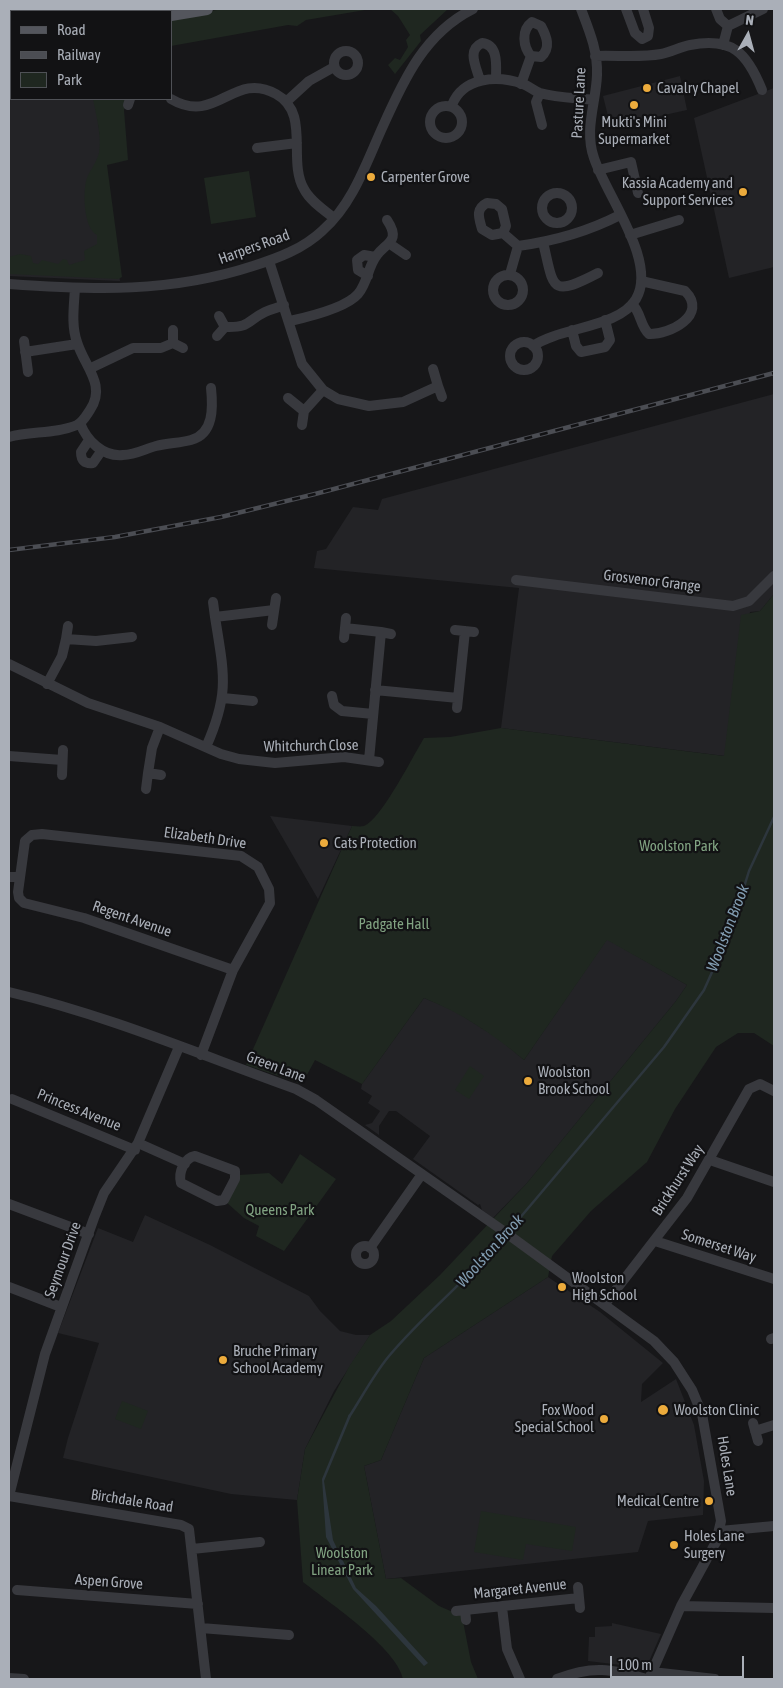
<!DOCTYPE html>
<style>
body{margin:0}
#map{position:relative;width:783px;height:1688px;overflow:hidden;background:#171719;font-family:"Asap Condensed",sans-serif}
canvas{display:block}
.frame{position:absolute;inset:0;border:10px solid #aaafb8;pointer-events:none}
.legend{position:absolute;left:10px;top:10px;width:162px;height:90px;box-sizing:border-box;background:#121214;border:1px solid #4f5156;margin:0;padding:6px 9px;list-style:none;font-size:15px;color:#aaafb8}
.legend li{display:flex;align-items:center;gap:10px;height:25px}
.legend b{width:25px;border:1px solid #4f5156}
.north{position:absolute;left:723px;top:10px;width:50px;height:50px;-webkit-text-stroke:4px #121214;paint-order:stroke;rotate:7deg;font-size:14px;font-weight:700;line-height:20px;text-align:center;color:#aaafb8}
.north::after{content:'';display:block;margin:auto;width:18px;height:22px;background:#aaafb8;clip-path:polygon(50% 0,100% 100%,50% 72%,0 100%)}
.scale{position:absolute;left:610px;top:1656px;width:134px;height:22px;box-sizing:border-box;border:2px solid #aaafb8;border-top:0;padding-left:6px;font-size:15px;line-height:18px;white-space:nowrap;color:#aaafb8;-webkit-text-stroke:4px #121214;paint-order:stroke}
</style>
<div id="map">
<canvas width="783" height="1688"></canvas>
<div class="frame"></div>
<ul class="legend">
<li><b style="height:6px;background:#54565d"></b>Road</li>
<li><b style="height:6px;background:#4b4d53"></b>Railway</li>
<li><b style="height:14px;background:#1f2720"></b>Park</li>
</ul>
<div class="north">N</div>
<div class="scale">100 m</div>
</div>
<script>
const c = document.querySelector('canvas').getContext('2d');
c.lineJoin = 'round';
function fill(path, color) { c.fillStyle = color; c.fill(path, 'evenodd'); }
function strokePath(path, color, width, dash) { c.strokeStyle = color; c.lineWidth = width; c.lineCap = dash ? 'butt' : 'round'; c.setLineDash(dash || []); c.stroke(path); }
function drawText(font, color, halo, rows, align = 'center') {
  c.font = font + ' "Asap Condensed",sans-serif'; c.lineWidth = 4.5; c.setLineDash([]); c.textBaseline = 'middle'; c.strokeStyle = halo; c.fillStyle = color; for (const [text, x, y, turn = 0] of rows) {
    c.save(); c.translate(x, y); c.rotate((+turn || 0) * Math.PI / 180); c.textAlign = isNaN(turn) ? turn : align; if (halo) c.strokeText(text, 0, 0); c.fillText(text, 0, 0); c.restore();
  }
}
const built = new Path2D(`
 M680,76L687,110L619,125L610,124L603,96Z
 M11,80V99H95L120,281L9,276V81Z
 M774,88V267L729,278L694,118Z
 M774,394V594L760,611L750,612L732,702L725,756L501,728L519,588L314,568L317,551L326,549L353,507L378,510L382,499Z
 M270,816L352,826L318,899Z
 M607,939L687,985L676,1001L527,1183L493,1218L482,1210L480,1204L478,1205L413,1159L430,1136L396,1111H389L379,1126V1135L365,1125L372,1123L380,1111L368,1103L372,1096L361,1089L362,1084L424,998L453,1010L499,1039L524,1060Z
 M145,1215L210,1245L309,1296L320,1311L340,1331L356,1335H370L334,1391L305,1449L297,1500L231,1494L63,1458L68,1438L99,1343L58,1333L98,1228L133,1242Z
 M548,1277L600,1312L663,1363L642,1384L641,1402L676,1379L694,1425L704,1481L703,1515L648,1521L638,1552L386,1579L364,1466L381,1460L424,1358Z
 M612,1623L661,1634L647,1666L638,1670L621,1665L588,1661L589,1637H595V1627L612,1626Z`);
const green = new Path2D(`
 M9,9H167L153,11H11V39L9,40Z
 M222,9H371L306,20L297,26L288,25L171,46V18Z
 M390,9H448L420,35L421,41L395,74L388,65L395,58L400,60L408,47L406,40L410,35L398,16Z
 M93,99H127L124,110L128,160L107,165L122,277L118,279L9,274V257L20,254L31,256L33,263L38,264L42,260L58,264L63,259L67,260L69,265L85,260L84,251L97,244V235C84,229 82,192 87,178C90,170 97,162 99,153C102,136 96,115 93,99Z
 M249,171L256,217L211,224L204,178Z
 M774,594V1046L754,1033H738L716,1047L675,1109L647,1162L591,1211L552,1256L548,1277L424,1358L381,1460L364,1466L386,1579L401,1578L439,1606L462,1616L471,1662L478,1679H403C397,1648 328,1602 303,1582L297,1500L305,1449L350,1365L370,1335L391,1321L440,1275L527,1183L676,1001L687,985L607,940L524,1060C493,1034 461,1013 424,998L362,1084L315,1060L302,1084L246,1065L352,826C356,826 360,827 364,826C381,820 413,756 424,738L450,737L501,728L724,756L741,615L760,611Z
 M470,1066L484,1076L469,1099L455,1090Z
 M300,1154L336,1179L284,1251L256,1236L259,1226L244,1218L226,1202L239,1175L269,1173L282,1184Z
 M122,1401L148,1411L141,1429L115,1419Z
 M481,1511L576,1527L572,1551L526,1544L523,1560L474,1552Z`);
const water = new Path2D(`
 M349,1414L351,1416L324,1481L333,1540L356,1588L376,1606L428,1663L424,1666L353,1589L326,1537L322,1479Z`);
const stream = new Path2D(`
 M508,1232L664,1047L704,990L730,932L749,871L774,817
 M349,1417C362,1397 374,1374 389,1356C425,1313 469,1279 504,1236`);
const minor = new Path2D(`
 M626,9L635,33L642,39L648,36L649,28L643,9
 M716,9L720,19L728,26L723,45
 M532,22L541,26C547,37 551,48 541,57L531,56C523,47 521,30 532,22Z
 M728,26L763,9
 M334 63a12 12 0 1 1 24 0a12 12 0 1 1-24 0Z
 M595,56C617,55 640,58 661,54C671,52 680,47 690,45C733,37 747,53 762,90
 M480,81C477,68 466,50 482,43C499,45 496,66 496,79
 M521,84L531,56
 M540,93L536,102L542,125
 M171,99C217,126 233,70 276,94C311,113 287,160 304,189C310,201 324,210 334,218
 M286,102L309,81L334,67
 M128,105L130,99
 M452,105C463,77 497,75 523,84C529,86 534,91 540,93C557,98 577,98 594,100
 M430 122a16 16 0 1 1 32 0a16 16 0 1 1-32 0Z
 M257,148L297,143
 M598,170L631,162L638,193
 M542 208a15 15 0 1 1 30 0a15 15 0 1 1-30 0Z
 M487,203L496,204L502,209L506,226L503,233L492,235L482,229C479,218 475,209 487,203Z
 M503,233L518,246C555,241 587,232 620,215
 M630,235L679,220
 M543,242C554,289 550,298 598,273
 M390,244L406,255
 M269,261L302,364L323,390L338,399L369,406L403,402L438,386L433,369
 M510,274L518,246
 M493 290a15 15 0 1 1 30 0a15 15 0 1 1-30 0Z
 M368,276L358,270L357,260L364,255L375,257
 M9,284C94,290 170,293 253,266C278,258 303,249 323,230C353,204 367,161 383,126C404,79 425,33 473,9
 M632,304C641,312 640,326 649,334C669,335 709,315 685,291L641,281
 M219,316L225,327C251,328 246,321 265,312C271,309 278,308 284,305
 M290,321C308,317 346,308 358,294C368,282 368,266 377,255C387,242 401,241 387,220
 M173,330V343L183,348
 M572,330L576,346L581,352L605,347L610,340L605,320
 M217,336L225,327
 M24,341L28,372
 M510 356a14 14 0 1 1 28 0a14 14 0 1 1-28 0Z
 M533,346C560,327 619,328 636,299C658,262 606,195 594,158C584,130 596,103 597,75C598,51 589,30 581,9
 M25,352L77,344
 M91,368L133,348H161L173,343
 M438,386L442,397
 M288,398L304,411L302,425
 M304,411L323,390
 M80,423C87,441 103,457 123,455C135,455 145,449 156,446C168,443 180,443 191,440C214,434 213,407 211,388
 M9,437C31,431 56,434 77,425C83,422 86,416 90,410C107,385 84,366 77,342C71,325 74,306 75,288
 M89,440L81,452C81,461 85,464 93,463L102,450
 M516,580L733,606L749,601L774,576
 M213,602L215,617
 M272,625L276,598
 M345,628L381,632L369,760
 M455,630L474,632
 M381,632L391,634
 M344,638L346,618
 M66,639L68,626
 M9,664L88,703L160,727L221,754L239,759L275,763L344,757L379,762
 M47,684L62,656L66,639L96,641L132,637
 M375,690L458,698
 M332,696L334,705L342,711L373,714
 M223,698L253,701
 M457,708L465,631
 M206,747C230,693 224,674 215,617L274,610
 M9,756L62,760
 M148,773L152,748L160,727
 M62,775L63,750
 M146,789L148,773L161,775
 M9,877H20
 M9,992C107,1015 201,1055 296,1089L316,1100L502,1230L654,1341L674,1362L692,1390L702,1414L721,1521L716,1542L681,1606L649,1679
 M201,1055L233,970L270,903L269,889L258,867L241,856L42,834L32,835L25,841L18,892L19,898L24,903L84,918L233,970
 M12,1099L135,1150
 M138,1143L185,1164
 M195,1156L235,1171V1179L224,1200L217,1201L181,1183C178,1173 184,1158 195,1156Z
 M710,1160L774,1182
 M9,1204L89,1234
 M655,1241L774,1279
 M356 1255a9 9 0 1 1 18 0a9 9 0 1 1-18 0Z
 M370,1248L422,1174
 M9,1287L61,1307
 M605,1304L687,1198L749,1089L760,1084L774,1091
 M771,1339L774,1338
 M753,1423L758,1441
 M755,1431L774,1425
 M9,1496L45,1354L94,1218L104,1193L138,1143L179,1047
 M9,1496L181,1525L189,1529L206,1679
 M720,1531L774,1526
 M192,1549L260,1542
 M578,1587L580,1608
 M17,1590L198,1604
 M681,1606L774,1608
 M502,1607L507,1649L520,1679
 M465,1610L579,1598
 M456,1611L465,1610L466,1620
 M201,1628L289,1635
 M652,1672L715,1679
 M9,1678L24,1679
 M557,1679C593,1665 611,1669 647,1679`);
const major = new Path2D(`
 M171,15L207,9
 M9,47H11`);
const rail = new Path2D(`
 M9,550L115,537L221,517L315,494L774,373`);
const markers = [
 [647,88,5,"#ecab3c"],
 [634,105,5,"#ecab3c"],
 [371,177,5,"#ecab3c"],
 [743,192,5,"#ecab3c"],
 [324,843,5,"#ecab3c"],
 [528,1081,5,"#ecab3c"],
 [562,1287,5,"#ecab3c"],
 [223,1360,5,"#ecab3c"],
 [663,1410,6,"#ecab3c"],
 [604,1419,5,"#ecab3c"],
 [709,1501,5,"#ecab3c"],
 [674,1545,5,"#ecab3c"]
];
const poiNames = [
 ["Cavalry Chapel",657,88],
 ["Mukti's Mini",634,122,"center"],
 ["Supermarket",634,139,"center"],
 ["Carpenter Grove",381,177],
 ["Kassia Academy and",733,183,"right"],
 ["Support Services",733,200,"right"],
 ["Cats Protection",334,843],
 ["Woolston",538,1072],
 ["Brook School",538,1089],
 ["Woolston",572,1278],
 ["High School",572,1295],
 ["Bruche Primary",233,1351],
 ["School Academy",233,1368],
 ["Fox Wood",594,1410,"right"],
 ["Special School",594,1427,"right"],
 ["Woolston Clinic",674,1410],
 ["Medical Centre",699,1501,"right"],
 ["Holes Lane",684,1536],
 ["Surgery",684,1553]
];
const streetNames = [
 ["Pasture Lane",579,103,-87],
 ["Harpers Road",254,247,-20],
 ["Grosvenor Grange",652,581,7],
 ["Whitchurch Close",311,746,-1],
 ["Elizabeth Drive",205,838,8],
 ["Regent Avenue",132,919,19],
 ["Green Lane",276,1067,21],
 ["Princess Avenue",79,1110,22],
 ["Brickhurst Way",678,1180,-57],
 ["Somerset Way",719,1246,18],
 ["Seymour Drive",63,1260,-70],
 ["Holes Lane",727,1466,81],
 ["Birchdale Road",132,1501,9],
 ["Aspen Grove",109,1582,4],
 ["Margaret Avenue",520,1589,-6]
];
const parkNames = [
 ["Woolston Park",679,846],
 ["Padgate Hall",394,924],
 ["Queens Park",280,1210],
 ["Woolston",342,1553],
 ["Linear Park",342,1570]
];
const waterNames = [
 ["Woolston Brook",728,928,-69],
 ["Woolston Brook",490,1251,-48]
];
fill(built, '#232326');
fill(green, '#1f2720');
fill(water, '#2d363d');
strokePath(stream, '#2d363d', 2.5);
strokePath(minor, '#38393e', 10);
strokePath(major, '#54565d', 12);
strokePath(rail, '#4b4d53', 4.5);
strokePath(rail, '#121214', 2.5, [8]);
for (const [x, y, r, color] of markers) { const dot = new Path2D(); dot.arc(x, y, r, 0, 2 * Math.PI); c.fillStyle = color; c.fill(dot); strokePath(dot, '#121214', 2); }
drawText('15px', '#aaafb8', '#121214', poiNames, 'left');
drawText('15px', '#aaafb8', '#121214', streetNames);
drawText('15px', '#81a382', '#121214', parkNames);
drawText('italic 16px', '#829db2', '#121214', waterNames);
</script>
